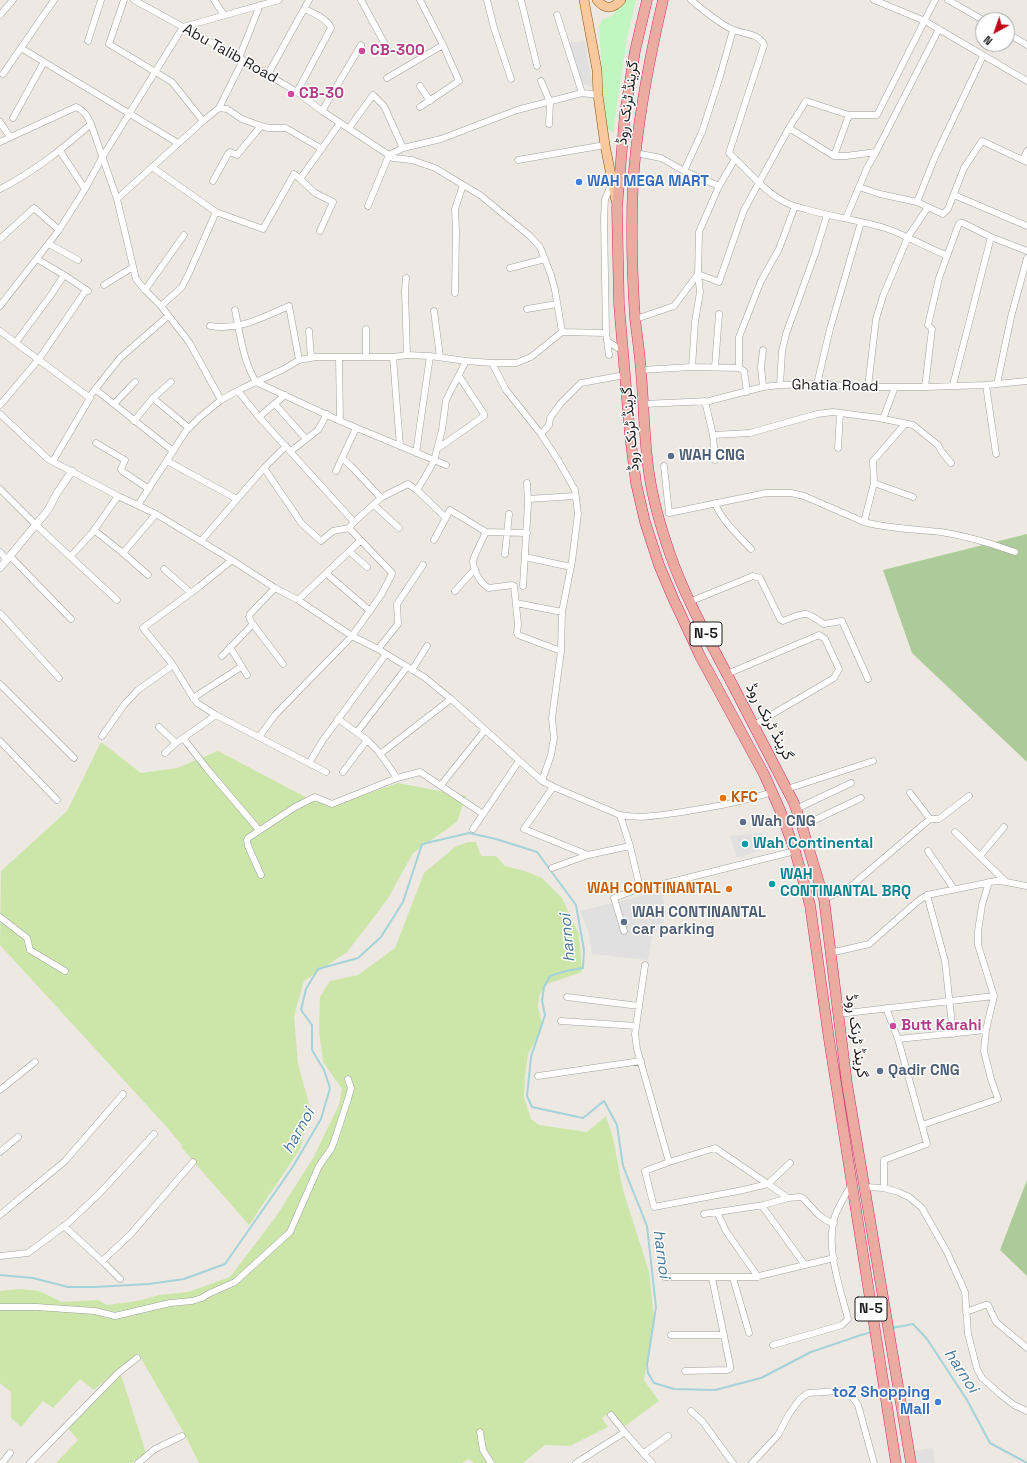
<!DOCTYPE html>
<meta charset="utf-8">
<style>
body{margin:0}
#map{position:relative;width:1027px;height:1463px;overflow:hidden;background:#ede9e2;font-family:"Space Grotesk",sans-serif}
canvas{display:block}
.north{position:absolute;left:975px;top:12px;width:40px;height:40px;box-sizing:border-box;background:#fff;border:1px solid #a4a4a4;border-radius:50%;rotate:220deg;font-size:11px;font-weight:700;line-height:16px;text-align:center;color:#1c1c1c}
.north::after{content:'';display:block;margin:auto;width:14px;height:18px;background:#bf0919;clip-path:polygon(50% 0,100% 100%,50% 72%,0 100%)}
</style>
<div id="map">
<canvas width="1027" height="1463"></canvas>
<div class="north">N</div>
</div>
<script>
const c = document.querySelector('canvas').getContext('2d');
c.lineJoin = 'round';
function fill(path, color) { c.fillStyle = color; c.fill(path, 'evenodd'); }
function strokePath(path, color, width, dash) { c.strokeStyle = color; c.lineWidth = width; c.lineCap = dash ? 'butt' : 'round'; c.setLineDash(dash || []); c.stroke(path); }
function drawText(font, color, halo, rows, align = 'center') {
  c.font = font + ' "Space Grotesk",Vazirmatn,sans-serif'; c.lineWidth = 3; c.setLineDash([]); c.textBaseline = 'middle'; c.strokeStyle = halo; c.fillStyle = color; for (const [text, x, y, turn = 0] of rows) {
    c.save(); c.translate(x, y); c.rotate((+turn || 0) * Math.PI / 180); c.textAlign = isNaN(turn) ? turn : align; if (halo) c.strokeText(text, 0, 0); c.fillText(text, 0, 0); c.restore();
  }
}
const grass = new Path2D(`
 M101,742L141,773L177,768L218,751L309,799L346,801L398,783L466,796L457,822L413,853L387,900L347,952L304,981L294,1016L298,1064L311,1111L300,1149L249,1225L181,1147L182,1145L164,1124L0,945L1,871L67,811Z
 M468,842H476L481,856H496L505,866L525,871L542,878L562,898L579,934L582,972L547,984L539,996L538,1007L542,1022L541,1032L528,1054L525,1076L524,1097L531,1119L539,1125L587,1132L606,1116L613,1138L623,1190L649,1272L654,1319L644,1380L659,1401L625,1426L612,1412L602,1418L608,1427L570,1446L545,1445L523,1463H474L469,1459L462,1463H199L184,1433L138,1353L94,1390L80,1379L53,1408L43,1401L21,1427L11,1418V1392L0,1383V1291L20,1289L39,1291L62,1302L98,1300L107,1305L137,1301L160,1295L188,1292L230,1277L275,1218L313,1158L339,1105L342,1089L323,1062L319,1031L320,997L330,981L358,975L395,948L424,873L455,847Z
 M121,1375L146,1453L132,1463H56L78,1440L68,1428Z`);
const forest = new Path2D(`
 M1027,534V762L912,653L883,570Z
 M1027,1180V1276L1000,1250Z`);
const park = new Path2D(`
 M625,0H636L627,38L613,133L606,127L599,28L602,20L613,15Z`);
const parking = new Path2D(`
 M585,41L593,88L577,81L568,43Z
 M761,833L766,848L737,858L730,836Z
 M662,891L666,914L660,930H653L648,960L592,954L589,933L580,911Z
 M933,1448L935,1463H918L915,1451Z`);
const stream = new Path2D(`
 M0,1275L33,1278L68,1287H95L149,1284L184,1279L225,1264L292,1168L321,1119L330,1088L324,1070L312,1050V1025L301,1010L306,989L318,969L358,958L381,937L403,902L422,844L469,833L496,839L537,852L576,905L584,950L583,968L566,971L550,976L544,987L542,1001L545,1015L531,1057L527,1096L532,1107L583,1118L604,1101L617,1125L623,1166L647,1226L656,1307L647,1365L648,1373L654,1383L674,1389L715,1390L761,1378L811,1352L861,1335L872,1332
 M892,1328L913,1324L927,1339L967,1400L990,1443L1027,1463`);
const minor = new Path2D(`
 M124,0L109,44L172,82L203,121
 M134,0L243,60L297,92L322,111L389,155L368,206
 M214,0L224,15
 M361,0L387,48
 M487,0L494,28L511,79
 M521,0L537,66
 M691,0C702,9 722,26 734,30C744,34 760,34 764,45L729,153L730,154C748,170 763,191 785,202C791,206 799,207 805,209C832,217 859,220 885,228C906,235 925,247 946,255
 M874,0L925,21L1027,81
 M948,0L983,20
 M0,15L13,0
 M557,15L582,93
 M1007,33L1027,45
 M88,41L101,0
 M21,48L178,143
 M239,58L260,5
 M3,74L54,0
 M268,74L309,0
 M387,78L443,45
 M541,81L550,102L549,124
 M420,86L430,101
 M297,92L331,28C328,19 313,13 305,9
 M420,107L459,81L443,45L420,0
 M219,108L227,109L242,119L261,126L269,128H286L322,149
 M322,111L361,45
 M849,115H877L935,0
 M13,118L44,62
 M0,122L10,137
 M349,128L373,95L384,106L403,148
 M789,128L834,156H846L876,152
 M0,142L76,107C85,111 87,116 91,124L117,199L136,279L145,290L161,306L189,342L221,400
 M60,151L85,189
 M636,153L661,158L684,171L719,186
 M518,160L605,145
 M1023,160L1027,151
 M152,167L216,212L263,229L294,174L300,179L340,123
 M684,171L702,132L720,76L733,30
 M300,179L315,193L333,202L320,231
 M213,181L228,154L230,152L237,155L261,126
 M859,187L880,194L917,202L943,214L948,209L964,168L982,141L1027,162
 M0,189C34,172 62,149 91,124
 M954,195L1027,226
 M117,199L203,121L219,108L243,60
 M917,202L935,157L983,56
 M846,218L867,168L876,152L939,29
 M0,239L34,208L59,230
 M49,244L78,260
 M37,259L64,275L88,291
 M510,268L545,259
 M406,278L405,291L407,355
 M104,285L133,267
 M145,290L184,235
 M455,293L456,231L455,209L463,185
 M0,306L59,230L85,189L103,156L183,27L279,0
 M161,306L182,287L189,273L216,212
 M527,309L557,304
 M235,310C240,334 243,361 256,382L340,421L446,465
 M434,311L440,357
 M636,319L674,306L698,274L719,282L744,210L789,128L806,101L849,115L834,156
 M210,326C239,331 263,317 289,306L299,360
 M366,329V357
 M0,331L90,398L53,461
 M309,331L311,358
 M562,332L555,290L551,275L540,247L530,236L480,195L435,168L412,160L393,158L389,155L403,148L441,139L517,110L582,93L598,95
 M607,341L623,351
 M16,342L51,295L64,275
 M609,355L606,333L604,218L605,199L612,183
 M339,357L340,421
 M393,357L400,446
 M492,363L506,390L541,434L558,460L575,490L578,514L572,561L562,612L561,651L552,718L554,738L551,755L542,781
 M692,367L739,368V337L761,281L779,249L795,206
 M715,367L719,314
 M739,368L744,371L747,392
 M641,370L692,367L695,322L700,292L698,274L699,232L719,186L735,159
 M817,384L830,329L861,222
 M997,384L1011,317L1027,258
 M780,385L782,351L786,334L815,254L827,215
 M953,385L991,237L1027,251
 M986,385L996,454
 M763,387L761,367L763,350
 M868,387L876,319L883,296L908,237L928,207
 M925,387L932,329L928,325L939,278L958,226L960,223H963L991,237
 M95,389L173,451
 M238,391L259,417L354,522L382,497L408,484L417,490L425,477L434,461L442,430L446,400L466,361
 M89,397L120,358L168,316
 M153,398L189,428
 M705,401L713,435L715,460
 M114,404L135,382
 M275,404L306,439
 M644,404L709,401L763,387L780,385L817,384L868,387H925L986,385L1027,381
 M0,405L39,359L86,290
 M0,414L48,459L118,496L156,514L232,560L275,588L298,600L352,636L378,649L424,677L451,699L542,781L556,788L620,815C641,819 661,815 682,812C712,807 743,802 772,792
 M259,417L285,395
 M883,419L895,387
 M134,421L153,398L171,382
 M541,434L549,425L550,418L561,403L581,383L625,375
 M713,435L750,433L817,414L833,412L879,418L913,425L938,445L941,451L951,463
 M96,443L125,460L121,469L122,471L149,489
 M838,448L840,413
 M437,449L484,416V414L459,376
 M291,451L318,430L327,414
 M416,453L430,356
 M342,458L351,466L381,498
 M167,461L237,499
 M664,466L669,513L766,493H791L804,496L864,522L874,483L873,461L905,424
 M264,468L302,524L321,541L333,531L349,528
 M336,471L356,428
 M874,483L913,497
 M0,489L36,525L117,600
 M417,490L446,518
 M528,499L575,496
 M715,503C722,521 738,535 751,549
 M138,505L186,431L200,417L221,400L241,389L284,369L299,360L316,357H393L407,355L430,356L466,361L492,363H516L531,357L562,332L606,333
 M374,505L399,528
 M864,522C890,529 914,529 941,532C967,536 990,543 1015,552
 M94,530L123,553L148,575
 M486,532L527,533
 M434,540L450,510L486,532C483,538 474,556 473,561C473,571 481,584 489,588L512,585L514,586L518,624L517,633L518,635L561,651
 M201,541L264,468L286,446
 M0,552L7,560
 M350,552L367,567
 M123,553L156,514
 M505,554L509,514
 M10,556L71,619
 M71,556L92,533L118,496
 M525,557L571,567
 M232,560L200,586L143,628L173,665L192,696L197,703L216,715L326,772
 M164,569L191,593
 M327,574L370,611
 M523,586L528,504L527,483
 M275,588L250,614L249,617L252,623L283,664
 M455,591L475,569
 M298,600L360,541
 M689,602L753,576L760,578L780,619L783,621C807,612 803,610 824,624L842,621L868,679
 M516,603L562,612
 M0,613L59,678
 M230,647L247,675
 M378,649L398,624L397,604L423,565
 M222,656L253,624
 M412,670L427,646
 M727,674L819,635L825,639L839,669L834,678L754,725
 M0,684L74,758
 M193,698L241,667
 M338,719L367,740L378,751L397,778
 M159,727L176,743
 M357,732L407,667
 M102,736L124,705L138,690L173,665
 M259,737L275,715L352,636L381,595L391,576L392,573L349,528L354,522
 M183,738L208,770L259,830
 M0,741L57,800
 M165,753L176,743L216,715
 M380,754L451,699
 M309,763L323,740L386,654
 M343,772L367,740
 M441,785L485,730
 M553,787L524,829L588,855L630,846
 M787,789L873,761
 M796,809L851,783
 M620,815L630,846L640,888
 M930,819H939L969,796
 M802,826L861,798
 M473,829L519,761
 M955,832L1006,882
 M928,851L954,889
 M980,856L1004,827
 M552,868L588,855
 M261,875L248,846L247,840L248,838L295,807L315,797L332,804L397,778L420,772L483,814
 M927,895L945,961L953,1034
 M824,899L851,886L930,819L910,793
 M0,917L27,938L30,950L65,971
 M624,931L614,898L640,888L667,883L795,851
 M830,953L869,944L918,901L927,895L996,881L1006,882L1027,886
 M645,965L635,1034L637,1049L669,1162L715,1148L768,1184L790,1163
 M567,997L639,1006
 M838,1014L994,996
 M561,1021L636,1026
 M986,1030L994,996L978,945V931L982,905L989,882
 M898,1039L986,1030L984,1051L991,1079L998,1099L922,1125
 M538,1076L641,1061
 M0,1090L35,1062
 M0,1152L18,1137
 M669,1162L645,1171L654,1207L743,1190L768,1184L788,1198L800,1197L803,1198C812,1207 821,1221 834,1223
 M865,1187L884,1188L898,1192L909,1197L922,1208L947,1252L965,1292L968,1334L977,1369L982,1378L1000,1394L1014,1405L1027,1411
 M884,1188V1160L927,1144L898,1039L886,1008
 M762,1206L805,1265
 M717,1212L726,1231L758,1277
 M704,1214L764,1205L788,1198
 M0,1215L65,1161L123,1094
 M64,1226L102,1261L130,1235L193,1162
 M0,1256L28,1253L68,1223L99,1194L154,1134
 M102,1261L120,1279
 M665,1277H755L834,1258
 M733,1278L749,1333
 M0,1307H36L95,1311L115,1316L170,1303L192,1301L202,1298L208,1294L235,1282L290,1232L319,1166L331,1149L334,1142L348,1099L351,1088L348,1079
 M966,1312L985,1305H988L996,1322L1027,1348
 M671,1335H724
 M773,1345L842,1325L848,1319C840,1288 825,1247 835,1216C839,1205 846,1194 852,1184
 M685,1371L727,1370L730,1369V1365L712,1278
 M691,1411L702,1421L733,1463
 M611,1415L627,1435L652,1463
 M480,1432L483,1450L491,1463
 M644,1453L668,1436
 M2,1463L10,1453
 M30,1463L118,1373L137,1358
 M138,1463L155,1449L182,1436
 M576,1463L625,1432
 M752,1463L778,1435L789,1414L800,1399L808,1393L840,1391L851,1395L858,1405L874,1463`);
const tertiary = new Path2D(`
 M0,568L48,510L57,493L72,471`);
const primary = new Path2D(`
 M584,0L597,70L598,95L605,145L616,201
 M597,0C605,10 613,9 621,0`);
const trunk = new Path2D(`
 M647,0L635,51L625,113L617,208L619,304L630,435L636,483L645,522L659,565L673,598L700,656L764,774L780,810L795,851L810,905L829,1039L896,1463
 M663,0C649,60 637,121 633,183C631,227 632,273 635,318C637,336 640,354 641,372C644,405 644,440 649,473C653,501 661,528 670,554C685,597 707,636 728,676C750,718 772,761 794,803L802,826L824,899L847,1084L911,1463`);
const markers = [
 [362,51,4,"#d1479c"],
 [291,94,4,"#d1479c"],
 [579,182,4,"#3f7fe0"],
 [671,456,4,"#5c6f8a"],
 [723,798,4,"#e8710a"],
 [743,822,4,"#5c6f8a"],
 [745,844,4,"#0f9aa8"],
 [772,884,4,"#0f9aa8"],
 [729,889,4,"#e8710a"],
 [624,922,4,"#5c6f8a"],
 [893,1026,4,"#d1479c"],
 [880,1071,4,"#5c6f8a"],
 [938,1402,4,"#3f7fe0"]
];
const shields = [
 [706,634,32],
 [871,1309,32]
];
const shieldNames = [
 ["N-5",706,634],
 ["N-5",871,1309]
];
const hotelNames = [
 ["CB-300",370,51],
 ["CB-30",299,94],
 ["Butt Karahi",901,1026]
];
const streetNames = [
 ["Abu Talib Road",230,54,29],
 ["گرینڈ ٹرنک روڈ",628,103,-82],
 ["Ghatia Road",835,386,1],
 ["گرینڈ ٹرنک روڈ",631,429,-95],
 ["گرینڈ ٹرنک روڈ",769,722,62],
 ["گرینڈ ٹرنک روڈ",856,1036,82]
];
const shopNames = [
 ["WAH MEGA MART",587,182],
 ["toZ Shopping",930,1393,"right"],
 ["Mall",930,1410,"right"]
];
const serviceNames = [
 ["WAH CNG",679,456],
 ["Wah CNG",751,822],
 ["WAH CONTINANTAL",632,913],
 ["car parking",632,930],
 ["Qadir CNG",888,1071]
];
const foodNames = [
 ["KFC",731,798],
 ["WAH CONTINANTAL",721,889,"right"]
];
const cultureNames = [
 ["Wah Continental",753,844],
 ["WAH",780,875],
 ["CONTINANTAL BRQ",780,892]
];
const waterNames = [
 ["harnoi",568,938,-95],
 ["harnoi",299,1131,-61],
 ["harnoi",661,1254,83],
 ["harnoi",961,1371,57]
];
fill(grass, '#cce6aa');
fill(forest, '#accb99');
fill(park, '#c1f6c0');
fill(parking, '#e0e0e0');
strokePath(stream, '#a4d2d9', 2);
strokePath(minor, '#a0a0a0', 7);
strokePath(tertiary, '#a0a0a0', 8);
strokePath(primary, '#8e5507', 10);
strokePath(trunk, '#cf2c72', 11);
strokePath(minor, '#fff', 6);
strokePath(tertiary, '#fff', 7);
strokePath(primary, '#f7c99d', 9);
strokePath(trunk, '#ecaba0', 10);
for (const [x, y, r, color] of markers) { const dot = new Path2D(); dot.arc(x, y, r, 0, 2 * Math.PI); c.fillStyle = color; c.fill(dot); strokePath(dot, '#fff', 1.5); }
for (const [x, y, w] of shields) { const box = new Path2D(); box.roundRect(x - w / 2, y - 12, w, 24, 3); c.fillStyle = '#fff'; c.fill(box); strokePath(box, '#1c1c1c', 1); }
drawText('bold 14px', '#1c1c1c', null, shieldNames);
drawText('bold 15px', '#b23c85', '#fff', hotelNames, 'left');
drawText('15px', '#1c1c1c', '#fff', streetNames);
drawText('bold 15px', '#366cbe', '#fff', shopNames, 'left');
drawText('bold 15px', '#4e5e75', '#fff', serviceNames, 'left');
drawText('bold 15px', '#c56008', '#fff', foodNames, 'left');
drawText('bold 15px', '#0d838f', '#fff', cultureNames, 'left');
drawText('italic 16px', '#487798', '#fff', waterNames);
</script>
